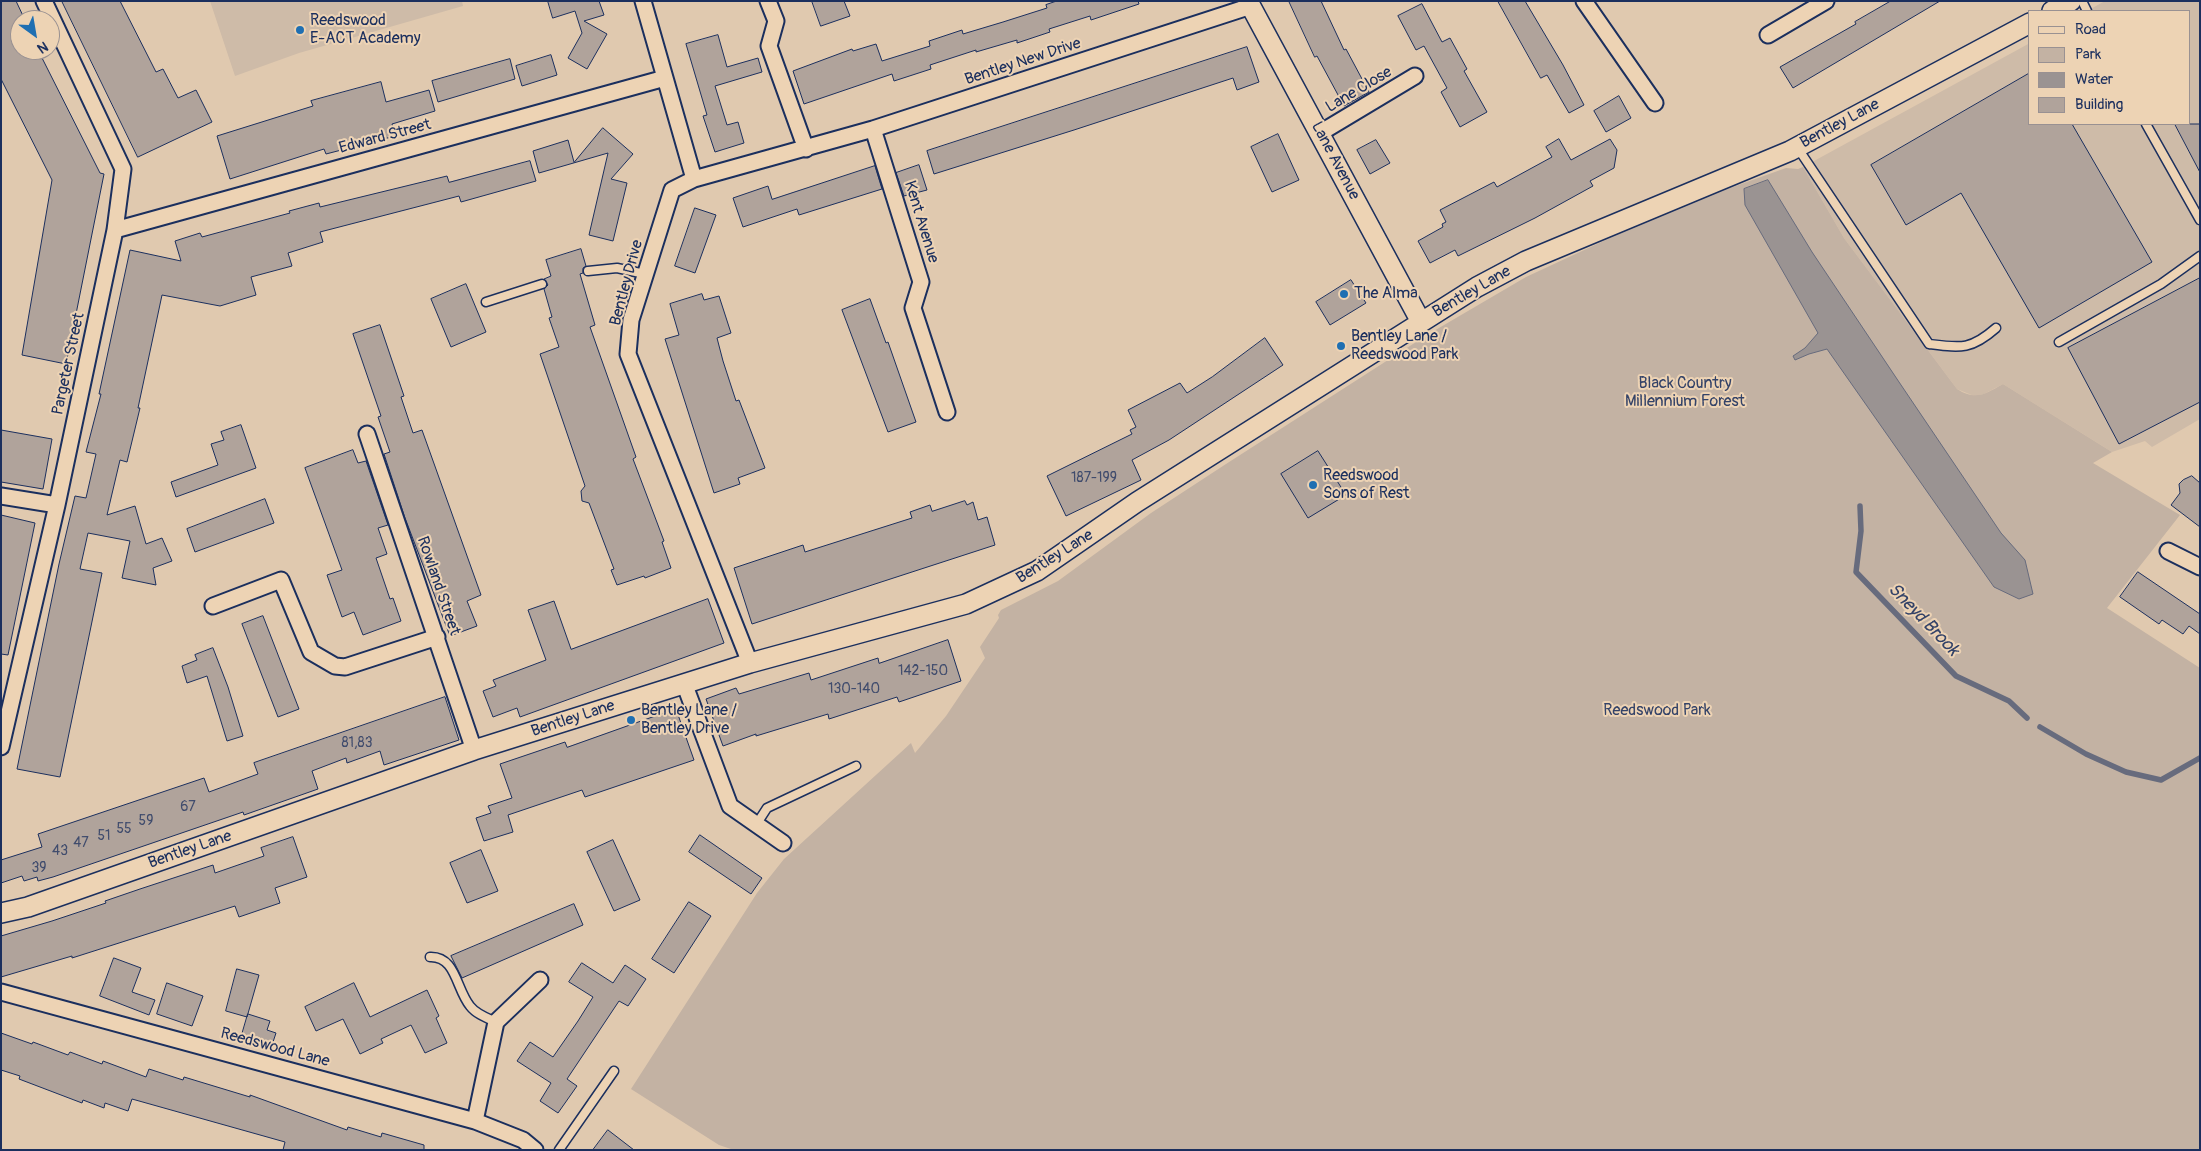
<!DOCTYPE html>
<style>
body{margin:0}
#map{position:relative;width:2201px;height:1151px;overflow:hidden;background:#e0c9af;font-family:Pangolin,sans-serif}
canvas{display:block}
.frame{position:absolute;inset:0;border:2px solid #1b2f5e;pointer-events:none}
.legend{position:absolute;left:2028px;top:10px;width:162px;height:115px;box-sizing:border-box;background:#edd3b4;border:1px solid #999192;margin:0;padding:6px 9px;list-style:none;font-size:15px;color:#1b2f5e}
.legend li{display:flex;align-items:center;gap:10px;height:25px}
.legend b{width:25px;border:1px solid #999192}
.north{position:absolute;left:10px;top:10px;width:50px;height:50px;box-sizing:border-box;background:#edd3b4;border:1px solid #999192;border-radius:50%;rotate:148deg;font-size:14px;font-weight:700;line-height:20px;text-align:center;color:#1b2f5e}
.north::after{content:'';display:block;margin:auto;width:18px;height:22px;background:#1f6fb2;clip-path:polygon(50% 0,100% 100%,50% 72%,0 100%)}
</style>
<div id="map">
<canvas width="2201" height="1151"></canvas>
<div class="frame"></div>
<ul class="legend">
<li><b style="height:6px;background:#edd3b4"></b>Road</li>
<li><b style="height:14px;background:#c3b2a3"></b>Park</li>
<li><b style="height:14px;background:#9a9392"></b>Water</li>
<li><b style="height:14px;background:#b0a39b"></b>Building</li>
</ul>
<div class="north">N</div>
</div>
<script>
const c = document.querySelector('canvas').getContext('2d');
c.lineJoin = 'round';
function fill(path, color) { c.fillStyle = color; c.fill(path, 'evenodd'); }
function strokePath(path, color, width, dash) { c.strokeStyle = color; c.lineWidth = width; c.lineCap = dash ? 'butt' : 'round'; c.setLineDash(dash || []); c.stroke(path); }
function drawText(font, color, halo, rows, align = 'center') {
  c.font = font + ' Pangolin,sans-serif'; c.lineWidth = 4; c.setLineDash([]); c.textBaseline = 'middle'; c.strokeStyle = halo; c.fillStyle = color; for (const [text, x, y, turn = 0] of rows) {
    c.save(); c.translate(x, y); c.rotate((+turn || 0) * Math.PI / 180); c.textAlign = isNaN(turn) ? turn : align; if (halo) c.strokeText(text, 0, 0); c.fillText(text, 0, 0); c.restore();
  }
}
const built = new Path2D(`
 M210,1H462L463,6L299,53L235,76Z
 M2105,1H2200V419L2152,447L2145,441L2112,452L2003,384L1984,394L1974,396L1957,389L1844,238L1803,167L2030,43V124H2190V11H2087Z`);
const green = new Path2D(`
 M1803,167L1844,238L1957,389C1976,401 1985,394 2003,384L2112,452L2093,463L2180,515L2107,608L2200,668V1150H734L719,1145L631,1089L757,893L784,859L911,743L915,753L946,716L985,658L980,647L999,618L998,615L1001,610L1058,581L1151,513L1226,464L1427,335L1526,277L1610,238L1730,188L1786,168L1798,169Z`);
const water = new Path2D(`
 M1768,180L1812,252L1899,382L2001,533L2025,560L2033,594L2019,599L1994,587L1827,349L1809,354L1795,360L1793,356L1805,348L1818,333L1745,205L1744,189Z`);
const stream = new Path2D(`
 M1860,506L1861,531L1856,572L1956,676L2009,701L2027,718
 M2040,727L2086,754L2126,772L2161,780L2200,758`);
const building = new Path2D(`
 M1,1H16L25,20H20V50H38L100,173L104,174L66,364L22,355L52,180L1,79Z
 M62,1H120L156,72L163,69L178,98L196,90L212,122L138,157Z
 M548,1H599L604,15L584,21L607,34L587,69L568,58L582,33L575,11L553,18Z
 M812,1H844L850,16L821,26Z
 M1057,1H1138L1139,4L1091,20L1090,16L1049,29L1050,32L1017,43V40L976,52V50L930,65L931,69L894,81L892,74L804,104L793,71L852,49L853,51L876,44L882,61L930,46L929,41L962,30L963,34L1003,22L1047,8L1046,5Z
 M1289,1H1321L1344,50L1346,49L1369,92L1344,106L1317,56L1315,57Z
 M1498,1H1525L1563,65L1584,105L1569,113L1547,75L1541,78Z
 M1891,1H1940L1793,88L1780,67L1856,24L1855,22Z
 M1422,4L1442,42L1450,38L1467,69L1464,71L1487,112L1460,127L1441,92L1447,88L1424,46L1416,50L1398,16Z
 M718,35L727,67L758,58L762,72L715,86L727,125L738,122L744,143L715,152L703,116L707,115L686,44Z
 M1247,47L1259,82L1237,90L1233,78L1074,130L934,174L927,151Z
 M551,55L557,75L522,86L516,66Z
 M510,59L515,79L438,102L432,81Z
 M2030,73V124H2072L2152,262L2039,328L1961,193L1906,225L1871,165Z
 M381,82L386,102L429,90L435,111L392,124L395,136L326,154L324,149L230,179L217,136L313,106L311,101Z
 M1619,96L1631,118L1606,132L1594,111Z
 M2175,124H2200V172Z
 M603,128L633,154L611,179L627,183L613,241L589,235L608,153L539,173L533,151L568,140L574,162Z
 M1278,134L1299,180L1272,192L1251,147Z
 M1559,139L1571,160L1610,139L1617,150L1614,168L1590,181L1593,186L1535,218L1458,256L1455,250L1430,263L1418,241L1443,227L1442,224L1446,222L1440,210L1494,182L1497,187L1552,157L1546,147Z
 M1376,140L1390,163L1370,174L1357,150Z
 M530,161L536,181L461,202L459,196L320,232L323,242L288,253L292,266L251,277L256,295L220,306L162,295L138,408H140L127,462L120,460L107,515L135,506L146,544L162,538L172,561L153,568L156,585L122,578L130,541L88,533L80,569L102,573L60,777L17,769L59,564L75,496L86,498L96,454L86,452L101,394H99L130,250L181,261L175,241L200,233L202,237L290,213L289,211L319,203L320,207L447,176L449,182Z
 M919,165L927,190L904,196L896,173Z
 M875,166L882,189L799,215L797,209L743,227L733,198L768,186L772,199Z
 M695,208L716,215L695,273L675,266Z
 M581,249L586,266L583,268V273L580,274L595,325L590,327L636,457L633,459L664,541L662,542L671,568L645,578L644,576L617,585L611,570L614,569L589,503L582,501L581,491L585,486L540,354L559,347L549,318L552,317L544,289L548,285L544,279L551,276L546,260Z
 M2200,278V402L2119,444L2068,348Z
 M1351,280L1366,303L1330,325L1316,302Z
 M466,284L486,332L451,347L431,299Z
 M702,294L704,300L719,296L731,333L717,338L723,361L736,401L739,400L765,468L738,478L740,484L714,493L665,339L679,335L670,304Z
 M870,299L886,343L888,342L916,422L888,432L842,310Z
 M380,325L404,396L401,397L413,433L422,430L481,595L467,601L477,626L450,636L405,518L384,454L390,452L378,417L381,416L353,334Z
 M1265,338L1283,365L1169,440L1132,460L1141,480L1066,516L1047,476L1132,434L1130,430L1136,427L1128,410L1180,383L1187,393L1212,377Z
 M241,425L256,468L176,497L171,482L218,465L211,444L224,440L221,432Z
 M1,430L52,439L43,489L1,482Z
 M353,450L358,463L366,461L388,525L378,528L387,554L376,558L390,599L393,598L401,621L363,635L354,612L342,617L327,575L342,570L305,468Z
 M1318,451L1346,495L1308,518L1281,474Z
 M2192,476L2200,483V527L2171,505L2180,493L2179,484L2183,480Z
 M265,499L274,523L195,552L187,529Z
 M965,501L967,505L973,502L978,520L987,517L995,545L752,624L734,568L803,545L805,552L912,518L910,512L930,505L932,511Z
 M1,515L35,523L8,655L1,654Z
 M2138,572L2200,614V634L2189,626L2183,634L2162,620L2159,624L2120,597Z
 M708,599L724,643L520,717L517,708L493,717L483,691L496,686L493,680L546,660L528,610L554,601L571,649Z
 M263,616L299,709L278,717L242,624Z
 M948,640L961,681L899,702L897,697L829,719L828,714L756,736V734L723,746L706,699L736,688L739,694L809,673L811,680L878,658L879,663Z
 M213,648L228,687L243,736L227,741L207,676L187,683L182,666L197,660L195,655Z
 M445,697L459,740L384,765L380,751L347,763L346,758L312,771L318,789L244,815L243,812L53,877L38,881L37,877L24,881L22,876L1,883V860L42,847L38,834L204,778L209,792L258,774L254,763Z
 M676,709L694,760L585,797L582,790L508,815L513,832L484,841L476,818L491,813L488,806L512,798L500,764L565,742L567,747Z
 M700,835L762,878L751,894L689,852Z
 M293,837L307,877L275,888L280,903L239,917L235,906L72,958V956L1,977V936L52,921L106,903L105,901L140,889L213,865L215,873L264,856L261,848Z
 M613,840L640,900L614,911L587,852Z
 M481,850L498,891L467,903L450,863Z
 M689,902L711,916L674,973L652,959Z
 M574,904L583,925L462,978L451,956Z
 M114,958L141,968L132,992L155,1000L149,1015L100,996Z
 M582,963L613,983L625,965L646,979L628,1006L619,1001L567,1079L577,1086L558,1113L540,1101L551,1083L517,1061L530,1042L553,1057L578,1021L593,997L569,982Z
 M237,969L259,975L247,1017L226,1011Z
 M167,983L203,996L192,1026L157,1014Z
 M354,983L370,1017L427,990L439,1016L436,1018L447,1043L425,1053L411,1025L381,1039L383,1043L360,1054L343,1019L316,1031L305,1007Z
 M248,1014L270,1021L267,1030L276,1033L271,1048L241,1038Z
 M1,1033L32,1044L33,1042L68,1055L70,1052L102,1064L103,1061L146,1077L149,1069L183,1080L184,1077L250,1097V1095L347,1130L348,1127L381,1137L382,1133L424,1145V1150H283L285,1142L132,1099L128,1111L105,1103L104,1108L83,1100L82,1103L19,1079L20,1076L1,1070Z
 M608,1130L634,1150H593Z`);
const service = new Path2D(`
 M2082,1L2087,11
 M2146,124L2200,220
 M1797,147L1929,344C1961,348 1971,350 1996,328
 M588,271L617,268L645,274
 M486,302L542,284
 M2059,342L2161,284L2200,256
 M756,825L767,808L856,766
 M430,957C456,956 456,989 470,1006C476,1014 487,1018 496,1022
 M559,1150L614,1071`);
const minor = new Path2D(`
 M643,1L694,179L672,190L631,320L628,354L750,663
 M768,1L776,21L769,46L806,149
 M1584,1L1655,103
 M1768,35L1826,1
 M873,129L921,282L913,308L947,412
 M1320,133L1415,76
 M694,179L873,129L1251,6
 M115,230L665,78
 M367,434L474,750
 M1,496L57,505
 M2168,551L2200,567
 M213,606L281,580L311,652L335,666L345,667L437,637
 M684,683L730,806L783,843
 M1,747L57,505L115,230L123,169L44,1
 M1,992L475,1121L523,1140L535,1150
 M475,1121L496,1022L540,980`);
const tertiary = new Path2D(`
 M1248,1L1421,322
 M2052,11L2071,1
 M1,913L28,907L474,750L750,663L966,604L1037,571L1137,502L1477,287L1526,261L1790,151L2030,23`);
const markers = [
 [300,30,5,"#1f6fb2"],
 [1344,294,5,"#1f6fb2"],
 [1341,346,5,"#1f6fb2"],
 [1313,485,5,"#1f6fb2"],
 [631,720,5,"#1f6fb2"]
];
const numberNames = [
 ["187-199",1094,478],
 ["142-150",923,671],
 ["130-140",854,689],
 ["81,83",357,743],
 ["67",188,807],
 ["59",146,821],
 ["55",124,829],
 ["51",104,836],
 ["47",81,843],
 ["43",60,851],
 ["39",39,868]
];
const poiNames = [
 ["Reedswood",310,21],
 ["E-ACT Academy",310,39],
 ["The Alma",1354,294],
 ["Bentley Lane /",1351,337],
 ["Reedswood Park",1351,355],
 ["Reedswood",1323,476],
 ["Sons of Rest",1323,494],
 ["Bentley Lane /",641,711],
 ["Bentley Drive",641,729]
];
const streetNames = [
 ["Bentley New Drive",1023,62,-18],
 ["Lane Close",1359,90,-31],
 ["Bentley Lane",1840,124,-28],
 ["Edward Street",385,137,-15],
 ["Lane Avenue",1335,161,62],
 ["Kent Avenue",921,222,73],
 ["Bentley Drive",627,283,-75],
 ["Bentley Lane",1472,292,-30],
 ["Pargeter Street",69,364,-78],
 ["Bentley Lane",1055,557,-32],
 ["Rowland Street",438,586,71],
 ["Bentley Lane",573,719,-18],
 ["Bentley Lane",190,850,-19],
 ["Reedswood Lane",275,1048,15]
];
const parkNames = [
 ["Black Country",1685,384],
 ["Millennium Forest",1685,402],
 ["Reedswood Park",1657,711]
];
const waterNames = [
 ["Sneyd Brook",1923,620,46]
];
fill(built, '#cebba8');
fill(green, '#c3b2a3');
fill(water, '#9a9392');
strokePath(water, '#676b7d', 1);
strokePath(stream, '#676b7d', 5.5);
fill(building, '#b0a39b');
strokePath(building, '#1b2f5e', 1);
strokePath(service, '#1b2f5e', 11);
strokePath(minor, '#1b2f5e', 19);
strokePath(tertiary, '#1b2f5e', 22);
strokePath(service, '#edd3b4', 8);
strokePath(minor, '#edd3b4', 15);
strokePath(tertiary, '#edd3b4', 19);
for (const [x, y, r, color] of markers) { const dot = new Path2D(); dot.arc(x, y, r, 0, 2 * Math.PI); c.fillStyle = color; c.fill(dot); strokePath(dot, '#edd3b4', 2); }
drawText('14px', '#404c6d', null, numberNames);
drawText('16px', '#1b2f5e', '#edd3b4', poiNames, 'left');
drawText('16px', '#1b2f5e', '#edd3b4', streetNames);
drawText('16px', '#344368', '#edd3b4', parkNames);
drawText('italic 18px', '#344368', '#edd3b4', waterNames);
</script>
